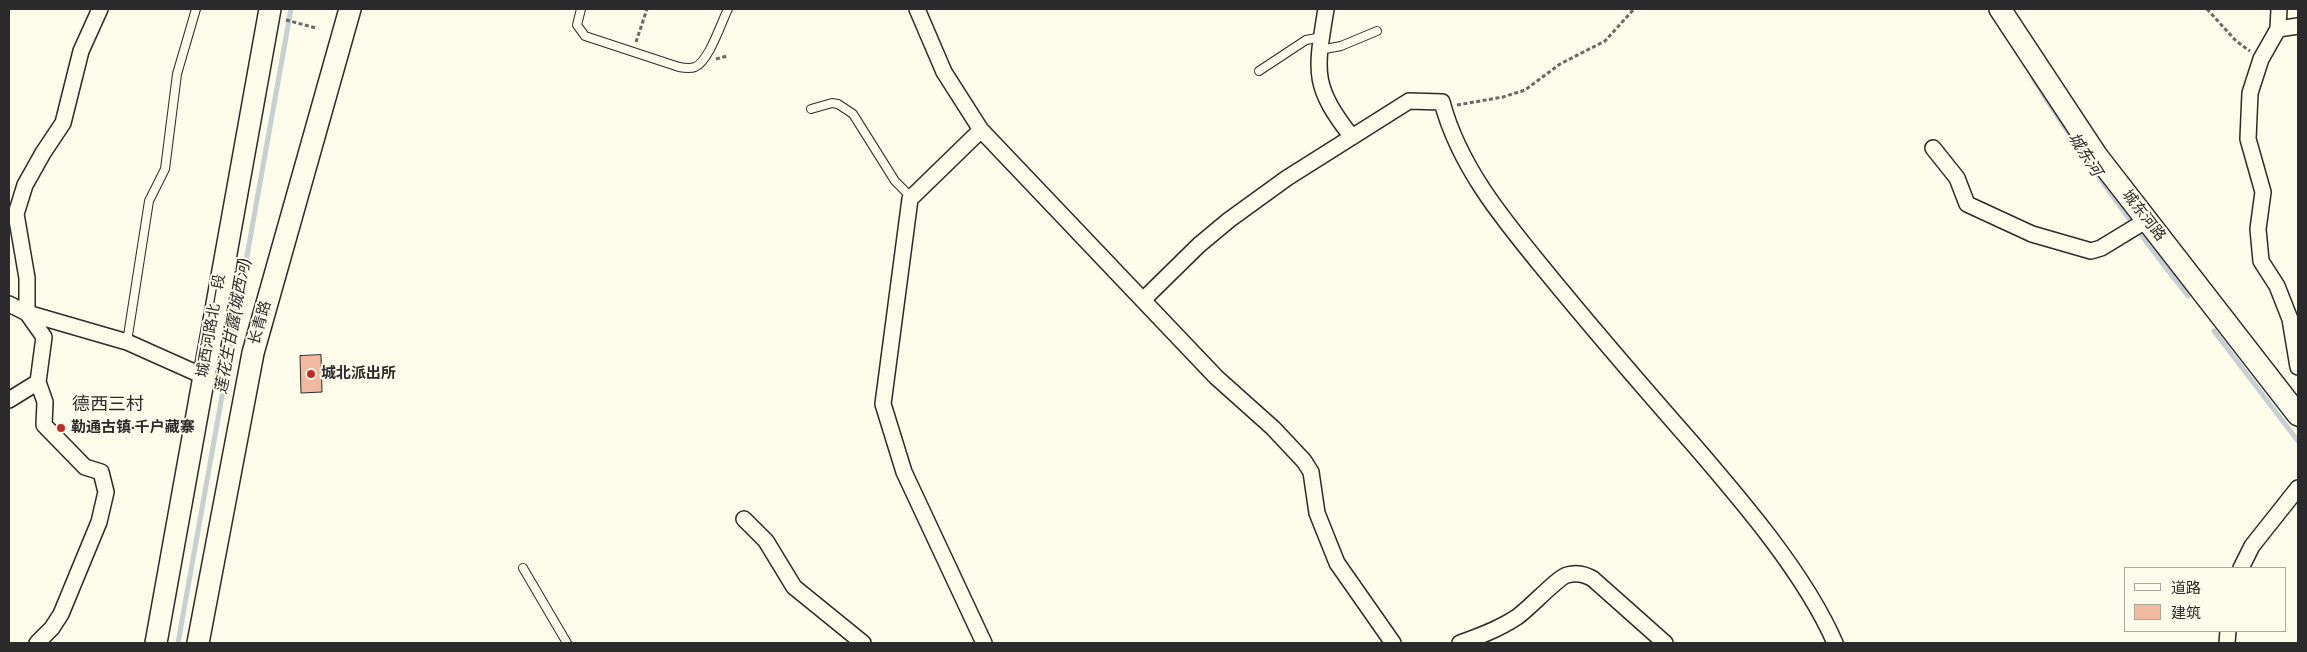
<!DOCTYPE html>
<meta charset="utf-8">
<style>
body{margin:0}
#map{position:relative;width:2307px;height:652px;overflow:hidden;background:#fdfbea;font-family:"Nunito Sans","Noto Sans SC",sans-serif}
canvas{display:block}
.frame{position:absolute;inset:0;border:10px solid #2b2b2b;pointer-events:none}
.legend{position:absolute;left:2124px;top:567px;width:162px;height:65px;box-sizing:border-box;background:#fdfbea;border:1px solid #a9a89e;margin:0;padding:6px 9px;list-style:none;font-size:15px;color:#2b2b2b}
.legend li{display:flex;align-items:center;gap:10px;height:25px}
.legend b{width:25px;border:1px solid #a9a89e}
</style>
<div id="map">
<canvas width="2307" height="652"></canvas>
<div class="frame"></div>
<ul class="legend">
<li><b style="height:6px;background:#fdfbea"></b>道路</li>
<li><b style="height:14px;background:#f2b8a0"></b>建筑</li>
</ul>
</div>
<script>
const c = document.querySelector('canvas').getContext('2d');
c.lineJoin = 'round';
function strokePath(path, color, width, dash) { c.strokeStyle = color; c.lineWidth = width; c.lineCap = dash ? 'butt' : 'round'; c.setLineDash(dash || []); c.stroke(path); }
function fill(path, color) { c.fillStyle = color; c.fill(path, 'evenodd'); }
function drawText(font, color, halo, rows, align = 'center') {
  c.font = font + ' "Nunito Sans","Noto Sans SC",sans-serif'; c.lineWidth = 4; c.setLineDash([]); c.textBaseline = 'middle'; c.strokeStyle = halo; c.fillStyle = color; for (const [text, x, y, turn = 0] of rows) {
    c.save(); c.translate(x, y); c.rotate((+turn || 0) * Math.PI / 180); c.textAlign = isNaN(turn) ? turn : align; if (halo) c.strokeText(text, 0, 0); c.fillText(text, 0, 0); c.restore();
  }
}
const stream = new Path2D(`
 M2033,78C2080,154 2133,226 2188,296
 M2214,331L2298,441
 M178,643L291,9`);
const building = new Path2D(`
 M321,355L322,392L301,393L300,356Z`);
const path = new Path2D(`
 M2207,9L2236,41L2250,51
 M286,20L316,28
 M636,42L647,9
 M716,59L727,56
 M1457,105L1503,97L1525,90L1560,64L1605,41L1634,9`);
const lane = new Path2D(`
 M581,9L577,25L585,36L679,67C684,68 690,69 695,67C709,61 721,23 728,9
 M1320,50L1341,46L1377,31
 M1259,71L1306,40L1322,37
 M811,109L832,103L838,104L853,114L895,181L912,198
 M127,342L149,201L165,169L177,74L196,9
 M523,568L567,643`);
const street = new Path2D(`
 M917,9L944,72L981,130L1216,377L1273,428L1304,461L1311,472L1317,513L1337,563L1393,643
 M1326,9C1316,71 1311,85 1352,137
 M2279,9L2278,29L2261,59L2250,93L2248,139L2263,192L2258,229L2261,261L2277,286L2290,319L2298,367
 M2278,29L2298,26
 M981,130L910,199L883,404L904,472L984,643
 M1933,148L1957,178L1967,204L2032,234L2091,251L2101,248L2147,220
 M1143,300L1199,245L1229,220L1287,178L1409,101L1442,102C1459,166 1502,218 1543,268C1592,328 1642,386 1693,444C1742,501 1805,574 1835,643
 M9,304L27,313L127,342L203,376
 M9,400L38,382
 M744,519L766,541L794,587L863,643
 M2241,568L2252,546L2298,488
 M37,643L52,628L61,614L99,522L106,492L101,472L85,467L44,425L45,402L38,382L44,337L27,313V278L16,214L25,185L43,153L63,123L81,51L100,9
 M1460,643C1480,636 1499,629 1517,617C1529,609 1557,578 1567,575C1577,572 1585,574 1593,579L1665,643
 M2227,643L2228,631`);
const secondary = new Path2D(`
 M2000,9L2097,156L2298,415
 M156,643L270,9
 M198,643L253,353L350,9`);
const markers = [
 [311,374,5,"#c62828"],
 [61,428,5,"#c62828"]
];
const streetNames = [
 ["城东河路",2143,216,52],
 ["长青路",261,323,-74],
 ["城西河路北一段",212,326,-80]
];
const poiNames = [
 ["城北派出所",321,374],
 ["勒通古镇·千户藏寨",71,428]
];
const waterNames = [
 ["城东河",2084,155,57],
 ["莲花生甘露(城西河)",234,326,-80]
];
const quarterNames = [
 ["德西三村",108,406]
];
strokePath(stream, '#c7d0d0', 5);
fill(building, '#f2b8a0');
strokePath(building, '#2b2b2b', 1);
strokePath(lane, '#2b2b2b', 10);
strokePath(street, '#2b2b2b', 18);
strokePath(secondary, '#2b2b2b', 24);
strokePath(path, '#6a6964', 3, [4, 2.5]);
strokePath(lane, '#fdfbea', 8);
strokePath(street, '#fdfbea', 15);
strokePath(secondary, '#fdfbea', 21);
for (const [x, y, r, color] of markers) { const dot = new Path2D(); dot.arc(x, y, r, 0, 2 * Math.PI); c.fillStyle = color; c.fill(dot); strokePath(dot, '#fdfbea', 2); }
drawText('15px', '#2b2b2b', '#fdfbea', streetNames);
drawText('bold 15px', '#2b2b2b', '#fdfbea', poiNames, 'left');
drawText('italic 16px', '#2b2b2b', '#fdfbea', waterNames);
drawText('18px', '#2b2b2b', '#fdfbea', quarterNames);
</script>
